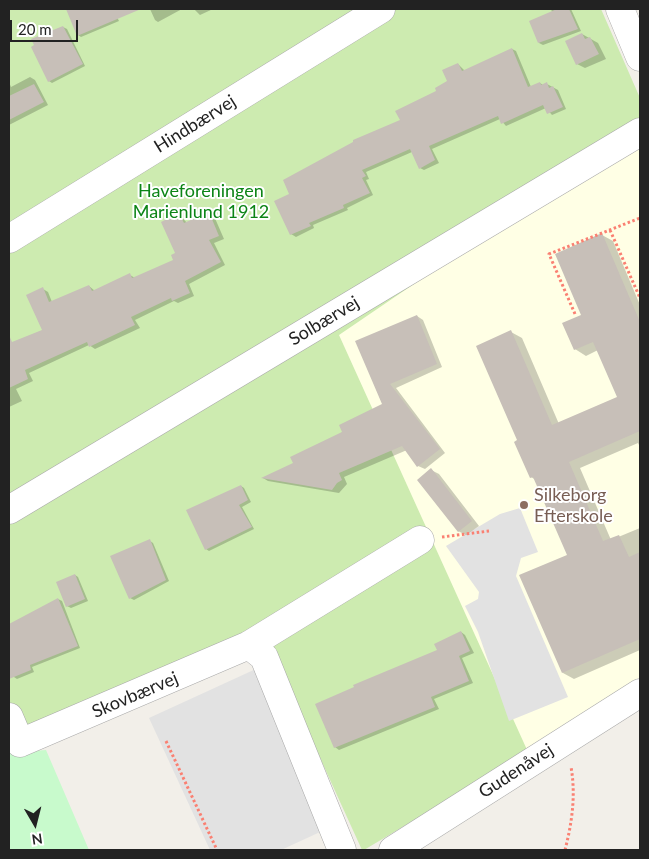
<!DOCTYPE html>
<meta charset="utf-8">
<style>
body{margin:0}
#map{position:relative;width:649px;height:859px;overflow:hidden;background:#f2efe9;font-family:Lato,sans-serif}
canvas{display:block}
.frame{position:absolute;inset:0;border:10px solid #222;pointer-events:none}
.north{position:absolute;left:10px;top:799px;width:50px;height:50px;-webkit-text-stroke:4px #fff;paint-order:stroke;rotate:172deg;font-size:14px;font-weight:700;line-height:20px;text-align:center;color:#222}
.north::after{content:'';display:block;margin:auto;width:18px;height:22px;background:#222;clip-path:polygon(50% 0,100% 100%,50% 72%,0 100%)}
.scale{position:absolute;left:10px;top:20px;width:68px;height:22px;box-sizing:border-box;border:2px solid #222;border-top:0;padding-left:6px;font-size:15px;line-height:18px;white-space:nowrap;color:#222;-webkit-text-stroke:4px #fff;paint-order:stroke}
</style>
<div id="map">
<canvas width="649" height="859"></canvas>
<div class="frame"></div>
<div class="north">N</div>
<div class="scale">20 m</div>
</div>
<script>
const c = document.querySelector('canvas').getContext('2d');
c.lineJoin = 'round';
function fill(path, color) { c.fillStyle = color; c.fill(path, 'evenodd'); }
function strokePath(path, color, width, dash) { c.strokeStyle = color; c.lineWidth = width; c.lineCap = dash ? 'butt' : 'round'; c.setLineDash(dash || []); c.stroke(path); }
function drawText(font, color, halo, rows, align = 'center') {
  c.font = font + ' Lato,sans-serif'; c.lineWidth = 4; c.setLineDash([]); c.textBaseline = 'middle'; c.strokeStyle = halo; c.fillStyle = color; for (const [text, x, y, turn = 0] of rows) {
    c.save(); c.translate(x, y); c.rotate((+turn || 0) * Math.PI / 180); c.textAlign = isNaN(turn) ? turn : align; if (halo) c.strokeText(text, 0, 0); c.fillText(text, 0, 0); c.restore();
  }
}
const education = new Path2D(`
 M640,143V677L519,753L332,332Z`);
const grass = new Path2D(`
 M9,9H601L640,98V130L339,335L528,752L364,850H362L268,644L20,753L9,728Z`);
const park = new Path2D(`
 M9,729L20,752L46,750L89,850H9Z`);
const parking = new Path2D(`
 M520,508L538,552L521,558L516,576L568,697L509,721L478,632L465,606L478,599L479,592L446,546L500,514Z
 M258,668L331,827L281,850H210L149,718Z`);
const shadow = new Path2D(`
 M100,9H113L119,21L81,37L78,35L72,21Z
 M150,9H182L158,22L155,20Z
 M194,9H213L200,15Z
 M551,9H571L581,31L543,45L539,43L552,12Z
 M63,27L67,29L85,66L52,83L49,81Z
 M582,34L598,43L606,59L585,68L577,64Z
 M512,49L516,51L531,87L540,83L543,85L547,84L558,90L566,109L552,115L546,108L506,126L500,119L432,149L439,163L424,170L420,168L412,152L366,172L369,179L366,180L373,195L347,208L348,210L313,225L314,228L296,237L291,234V194L402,121L449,82L458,64L465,71Z
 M30,77L35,80L48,105L9,125V82L11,87Z
 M209,213L214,216L224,239L214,243L225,265L189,284L194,296L178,303L174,301L135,320L140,328L95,349L89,345L29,373L33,381L16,389L22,401L9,407V346L44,331L43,289L48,292L52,302L89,286L95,291L130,275L135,278L175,261L177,254L179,214L187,223Z
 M602,235L613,241L640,305V447L638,443L580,468L611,540L640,528V650L574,679L563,673L569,555L536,480L531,477L518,441L511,332L522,338L559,424L619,398L598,350L586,356L575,349Z
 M417,316L423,320L442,367L396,388L445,453L425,469L418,466L407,450L344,477L347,484L339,493L268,481L263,478L295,464L383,405L357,342Z
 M431,470L439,474L479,526L466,535L458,531Z
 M241,486L244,488L251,502L242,507L254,529L209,551L206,549Z
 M150,541L153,543L169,581L134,600L130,598Z
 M75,575L78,577L88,601L71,608L67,606Z
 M58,599L62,601L80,648L32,667L34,672L17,679L14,677L9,666V625Z
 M461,632L465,635L474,653L462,658L473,683L434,699L439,709L339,750L335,747L438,650Z`);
const building = new Path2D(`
 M66,9H141L77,36Z
 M557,9H569L578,29L538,43L529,21Z
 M63,26L83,64L48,82L31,47L34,45L31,39Z
 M582,33L585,39L590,37L599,54L576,65L565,41Z
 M512,48L528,87L540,82L541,85L547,82L549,88L553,86L563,107L547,114L543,105L501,124L498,116L429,146L435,160L419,169L410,149L362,170L366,176L362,178L370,193L343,205L344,208L309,223L311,226L290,235L274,201L289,194L283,180L353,142V140L400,120L395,111L436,91L435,88L447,81L442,70L458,63L462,71Z
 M34,84L44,102L9,120V96Z
 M209,212L219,236L209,240L221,262L185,281L190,293L172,301L171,298L131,317L135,325L89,347L87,342L25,370L28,379L9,388V335L12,342L42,330L26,295L43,287L49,302L89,285L92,291L130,273L132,278L173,260L171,255L175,253L161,222L179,213L184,223Z
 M602,233L640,322V431L569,462L603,541L619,535L629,557L640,552V639L562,673L519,575L567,555L533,477L530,478L514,442L517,440L476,346L511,330L552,425L617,397L593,342L574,350L562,323L581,315L555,254Z
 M417,315L437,364L390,384L440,449L417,467L402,446L339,473L342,480L337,483L332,490L261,478L293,463L290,457L342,432L339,425L382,404L355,341Z
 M431,468L472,521L458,532L417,480Z
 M241,485L248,500L239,505L252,527L205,550L186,510Z
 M150,539L166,580L129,599L110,556Z
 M75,574L85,599L66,607L56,582Z
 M58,598L78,646L30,665L31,670L9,679V624Z
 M461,631L470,651L459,656L469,681L431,697L435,707L334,748L315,704L354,687L353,685L437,650L434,644Z`);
const path = new Path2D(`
 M610,230L640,298
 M575,314L549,254L640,218
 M442,537L489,531
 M166,741L217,850
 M565,850C572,823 576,795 571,767`);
const minor = new Path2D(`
 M620,9L640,57
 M9,239L381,9
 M9,510L640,132
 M249,645L264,657L342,850
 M9,717L20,743L249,645L420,540
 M393,850L640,693`);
const markers = [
 [524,505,5,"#8d6e63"]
];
const streetNames = [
 ["Hindbærvej",195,124,-32],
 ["Solbærvej",324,321,-31],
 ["Skovbærvej",135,695,-23],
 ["Gudenåvej",516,771,-33]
];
const parkNames = [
 ["Haveforeningen",201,191],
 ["Marienlund 1912",201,212]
];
const educationNames = [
 ["Silkeborg",534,495],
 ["Efterskole",534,516]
];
fill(education, '#ffffe5');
fill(grass, '#cdebb0');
fill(park, '#c8facc');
fill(parking, '#e2e2e2');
fill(shadow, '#0003');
fill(building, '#c7bfb8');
strokePath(minor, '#a9a9a9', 29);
strokePath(path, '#fa8072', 3, [2.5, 2.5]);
strokePath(minor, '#fff', 28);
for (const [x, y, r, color] of markers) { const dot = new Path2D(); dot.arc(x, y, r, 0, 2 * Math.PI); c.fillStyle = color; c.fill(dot); strokePath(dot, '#fff', 2); }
drawText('18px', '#222', '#fff', streetNames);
drawText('18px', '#0c8416', '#fff', parkNames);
drawText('18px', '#785e54', '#fff', educationNames, 'left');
</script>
